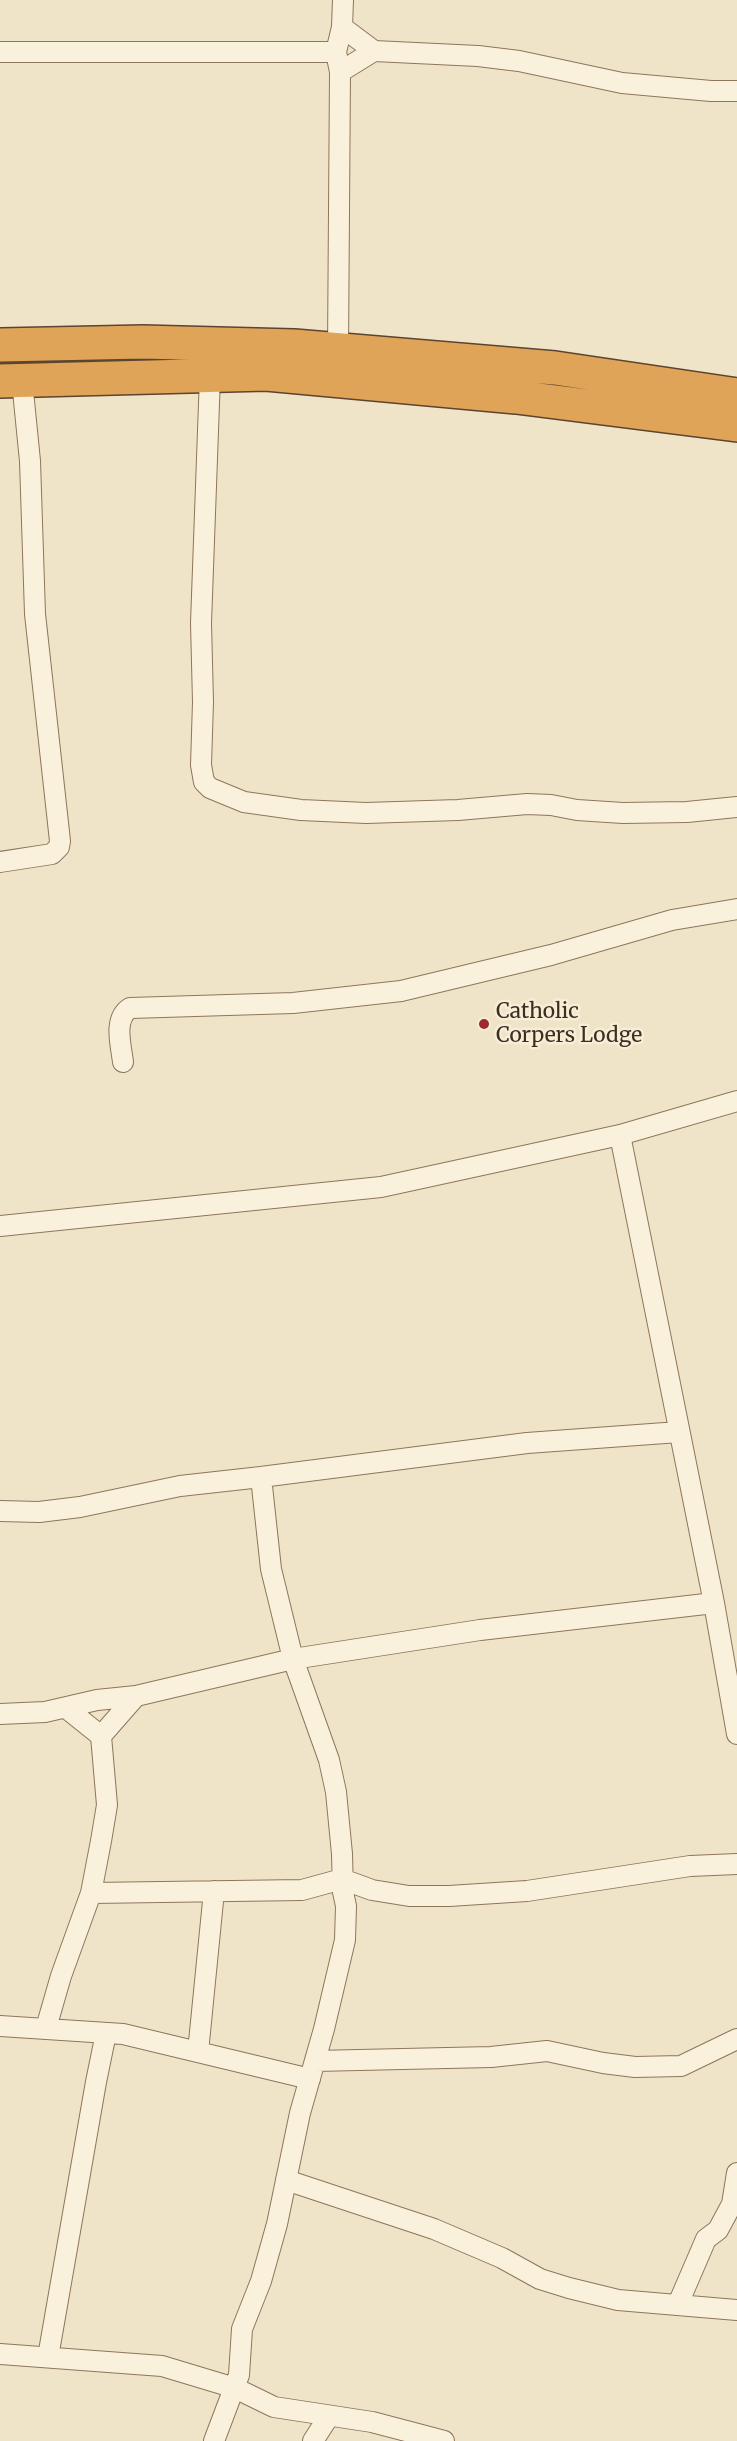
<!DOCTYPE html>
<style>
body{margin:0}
canvas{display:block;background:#f0e4c8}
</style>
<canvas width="737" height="2441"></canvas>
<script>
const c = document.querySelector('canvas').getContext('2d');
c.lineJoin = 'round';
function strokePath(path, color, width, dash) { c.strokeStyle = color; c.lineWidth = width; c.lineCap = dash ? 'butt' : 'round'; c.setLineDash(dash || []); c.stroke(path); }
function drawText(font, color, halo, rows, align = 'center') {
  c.font = font + ' Merriweather,serif'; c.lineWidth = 5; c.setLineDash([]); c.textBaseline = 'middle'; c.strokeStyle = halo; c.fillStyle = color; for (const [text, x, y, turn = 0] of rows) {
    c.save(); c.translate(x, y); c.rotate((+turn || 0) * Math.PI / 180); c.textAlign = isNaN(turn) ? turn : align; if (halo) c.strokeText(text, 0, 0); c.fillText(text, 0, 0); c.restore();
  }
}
const street = new Path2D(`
 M342,27L374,51L478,56L519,61L622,83L711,91H737
 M0,52H336
 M340,72L374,51
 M338,350L340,72L336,52L342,27L343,0
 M210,376L201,623L203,702L201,765L204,782L210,788L244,802L301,810L366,813L458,810L527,804L551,805L577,810L623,813L687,812L737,807
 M0,862L52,854L59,847L60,841L35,614L30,461L22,381
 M123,1062C121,1045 113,1019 130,1008L293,1003L401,991L551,955L672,920L737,909
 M620,1135L714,1603L737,1734
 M0,1226L381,1187L620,1135L737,1101
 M261,1477L527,1443L679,1432
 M0,1511L39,1512L80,1507L180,1486L261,1477L271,1569L293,1659L136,1696L97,1700L45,1712L0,1714
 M66,1708L101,1736L136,1696
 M91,1893L302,1890L342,1879L372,1890L409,1896H449L527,1891L690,1866L737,1864
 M0,2026L123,2034L310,2079
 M46,2028L61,1976L91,1893L101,1841L107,1805L101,1736
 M198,2052L214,1891
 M315,2061L491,2057L547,2051L603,2063L635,2067L681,2066L737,2039
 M286,2180L434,2229L502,2258L540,2279L569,2288L618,2300L737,2310
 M678,2304L706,2239L718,2230L732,2204L737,2173
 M0,2354L162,2366L235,2388L274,2407L372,2422L444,2441
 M48,2357L96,2082L105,2038L109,2035
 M214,2441L239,2375L242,2329L261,2281L277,2224L300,2113L324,2029L345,1940L346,1906L343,1892L342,1854L336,1792L329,1760L293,1659L480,1630L714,1603
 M313,2441L329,2416`);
const highway = new Path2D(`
 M0,345L143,342L294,346L555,368L737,395
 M0,381L266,374L516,397L737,425`);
const markers = [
 [484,1024,6,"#9e2a2b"]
];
const poiNames = [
 ["Catholic",496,1012],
 ["Corpers Lodge",496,1036]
];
strokePath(street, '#8d765c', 22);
strokePath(highway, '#5b4430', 36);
strokePath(street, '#faf1dc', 20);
strokePath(highway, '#e0a458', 33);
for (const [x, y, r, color] of markers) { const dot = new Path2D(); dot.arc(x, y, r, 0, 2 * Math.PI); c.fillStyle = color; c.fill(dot); strokePath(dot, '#f7eed8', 2); }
drawText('21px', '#3d2e20', '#f7eed8', poiNames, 'left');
</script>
